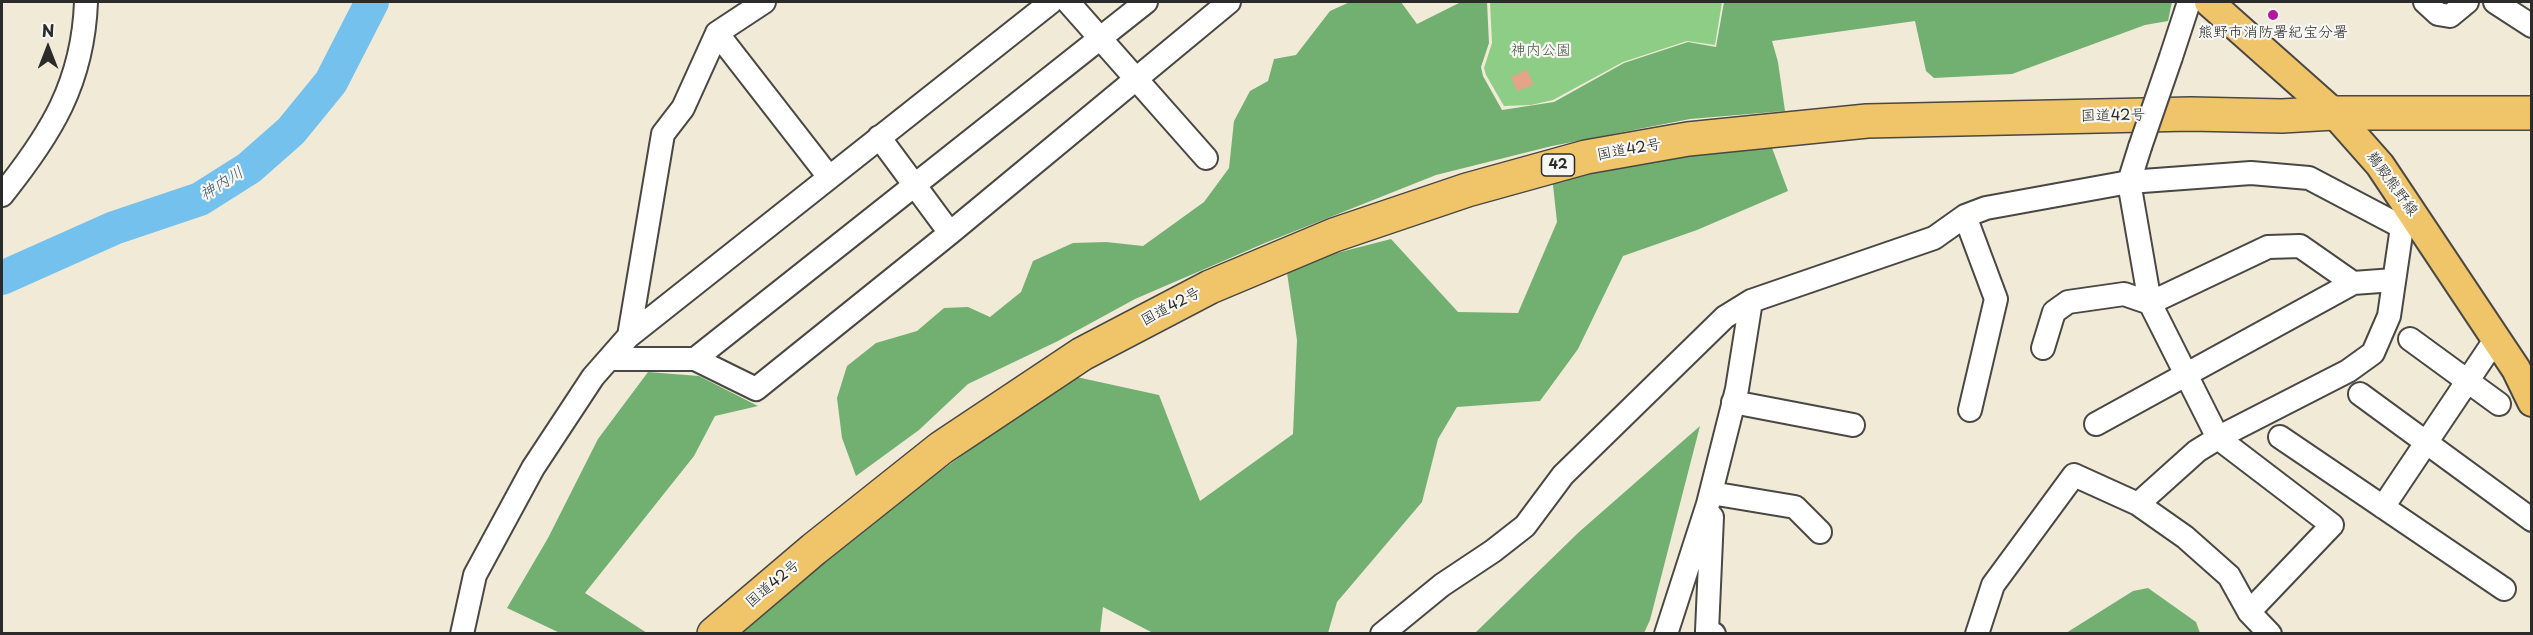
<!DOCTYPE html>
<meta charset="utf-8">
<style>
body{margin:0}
#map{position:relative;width:2533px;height:635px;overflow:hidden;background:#f1ead7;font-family:"Playpen Sans",sans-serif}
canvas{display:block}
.frame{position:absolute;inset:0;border:3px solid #2b2b2b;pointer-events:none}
.north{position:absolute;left:18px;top:18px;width:60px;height:60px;-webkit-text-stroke:4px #f6f6f2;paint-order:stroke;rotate:0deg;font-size:16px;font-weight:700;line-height:24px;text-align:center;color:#2b2b2b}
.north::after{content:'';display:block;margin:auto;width:21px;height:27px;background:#2b2b2b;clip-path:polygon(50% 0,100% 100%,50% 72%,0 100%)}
</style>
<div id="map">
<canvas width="2533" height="635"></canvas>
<div class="frame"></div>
<div class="north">N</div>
</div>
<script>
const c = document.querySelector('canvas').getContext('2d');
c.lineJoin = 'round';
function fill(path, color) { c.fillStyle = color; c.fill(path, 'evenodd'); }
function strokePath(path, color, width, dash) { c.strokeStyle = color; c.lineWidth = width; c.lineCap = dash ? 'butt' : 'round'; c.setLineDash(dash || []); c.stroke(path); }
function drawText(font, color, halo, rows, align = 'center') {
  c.font = font + ' "Playpen Sans","Klee One",sans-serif'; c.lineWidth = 4.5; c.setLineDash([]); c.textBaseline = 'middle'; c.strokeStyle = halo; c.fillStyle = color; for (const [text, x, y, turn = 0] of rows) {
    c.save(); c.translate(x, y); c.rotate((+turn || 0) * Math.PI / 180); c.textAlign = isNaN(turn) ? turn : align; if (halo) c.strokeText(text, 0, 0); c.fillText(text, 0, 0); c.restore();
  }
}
const green = new Path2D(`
 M1490,2H1722L1715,45L1687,41L1623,62L1553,100L1531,105L1504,106L1486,75L1484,68L1492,43Z`);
const forest = new Path2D(`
 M1350,2H1401L1417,24L1461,2H1487L1489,43L1481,67L1483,76L1502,110L1554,102L1624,63L1688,42L1716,47L1724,2H2172L2168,21L2145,25L2012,74L1934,78L1926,71L1915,21L1772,41L1778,62L1785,111L1690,119L1552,146L1436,175L1265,243L1135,299L1058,341L968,384L919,430L856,476L842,438L837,398L847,366L876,343L917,331L944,308L968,307L990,317L1021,292L1033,261L1073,243L1106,242L1143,246L1204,202L1229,168L1234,121L1250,91L1268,81L1274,59L1296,55L1330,11Z
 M1771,145L1788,191L1697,230L1623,256L1578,349L1540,401L1457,407L1438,439L1422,502L1337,602L1328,633H1153L1103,607L1100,633L737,634L863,527L1072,376L1159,395L1200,501L1293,434L1297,340L1286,266L1391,239L1458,312L1518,313L1557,222L1552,176L1646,161Z
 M648,372L699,376L758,406L715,416L694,456L585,593L647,633H560L507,608L548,538L598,439Z
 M1700,426L1650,620L1644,633H1475L1579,532Z
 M2148,588L2196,622L2200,633H2066L2133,591Z`);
const river = new Path2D(`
 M2,278L114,228L200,199L249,168L291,131L331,82L372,2`);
const building = new Path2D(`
 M1527,70L1533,85L1517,91L1511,77Z`);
const minor = new Path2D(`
 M1068,2L1206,158
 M2425,2L2438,14L2450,16L2467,2
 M2495,2L2532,26
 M717,33L829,177
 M2171,57L2189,2
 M879,137L950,233
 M2140,147L2129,182L2150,303L2218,438L2332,525L2249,612
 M2,195C51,134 83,83 86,2
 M1965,216L1996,299L1970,410
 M629,336L663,134L683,108L717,33L764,2
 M2410,339L2499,404
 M2043,348L2054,312L2068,302L2124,294L2150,303L2268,247L2300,246L2353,283L2394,280
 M609,359H695L1146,2
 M695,359L756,389L950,233L1229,2
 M2360,394L2532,520
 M1733,402L1853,425
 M2096,424L2353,283
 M2280,437L2504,589
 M1711,493L1795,507L1820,532
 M2138,504L2197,451L2223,435L2348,371L2373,353L2389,316L2402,227
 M2383,507L2495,340
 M1712,517L1707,631L1714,634
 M462,634L475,575L533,468L593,377L629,336L1051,2
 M1382,634L1442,585L1493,551L1525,526L1563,475L1725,317L1751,301L1934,238L1965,216L1986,208L2129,182L2251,173L2309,178L2402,227L2420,223
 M1666,634L1708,504L1737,389L1751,301
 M1977,634L1993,585L2074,475L2138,504L2185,537L2229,576L2249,612L2270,634`);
const major = new Path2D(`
 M2209,2L2334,113L2380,165L2516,369L2532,402`);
const highway = new Path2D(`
 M714,634L814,549L941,448L1082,354L1210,287L1334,235L1467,190L1586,157L1688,139L1867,121L2191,114L2282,116L2334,113H2532`);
const minorBridge = new Path2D(`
 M2140,147L2171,57`);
const markers = [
 [2273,15,6,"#b5179e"]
];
const shields = [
 [1558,165,33]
];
const shieldNames = [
 ["42",1558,165]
];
const poiNames = [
 ["熊野市消防署紀宝分署",2273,33]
];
const parkNames = [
 ["神内公園",1541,51]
];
const streetNames = [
 ["国道42号",2113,116,-1],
 ["国道42号",1629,150,-10],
 ["鵜殿熊野線",2392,184,54],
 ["国道42号",1171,307,-28],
 ["国道42号",773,584,-40]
];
const waterNames = [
 ["神内川",222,184,-32]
];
fill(green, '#8dcd85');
fill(forest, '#72b072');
strokePath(river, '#74c1ee', 34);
fill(building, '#e5a389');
strokePath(minor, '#494845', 26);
strokePath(major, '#494845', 32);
strokePath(highway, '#494845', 36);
strokePath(minor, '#fff', 22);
strokePath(major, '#f0c469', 28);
strokePath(highway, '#f0c469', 33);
strokePath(minorBridge, '#494845', 26, []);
strokePath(minorBridge, '#fff', 22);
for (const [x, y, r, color] of markers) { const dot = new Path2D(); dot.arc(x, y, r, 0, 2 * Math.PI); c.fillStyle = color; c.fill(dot); strokePath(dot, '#f6f6f2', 2); }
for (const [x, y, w] of shields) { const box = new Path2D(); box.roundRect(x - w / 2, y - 11, w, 22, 4.5); c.fillStyle = '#f6f6f2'; c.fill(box); strokePath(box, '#2b2b2b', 1.5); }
drawText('bold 14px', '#2b2b2b', null, shieldNames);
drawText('15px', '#2b2b2b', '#f6f6f2', poiNames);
drawText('15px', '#485c46', '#f6f6f2', parkNames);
drawText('15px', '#2b2b2b', '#f6f6f2', streetNames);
drawText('italic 16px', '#415866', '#f6f6f2', waterNames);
</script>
